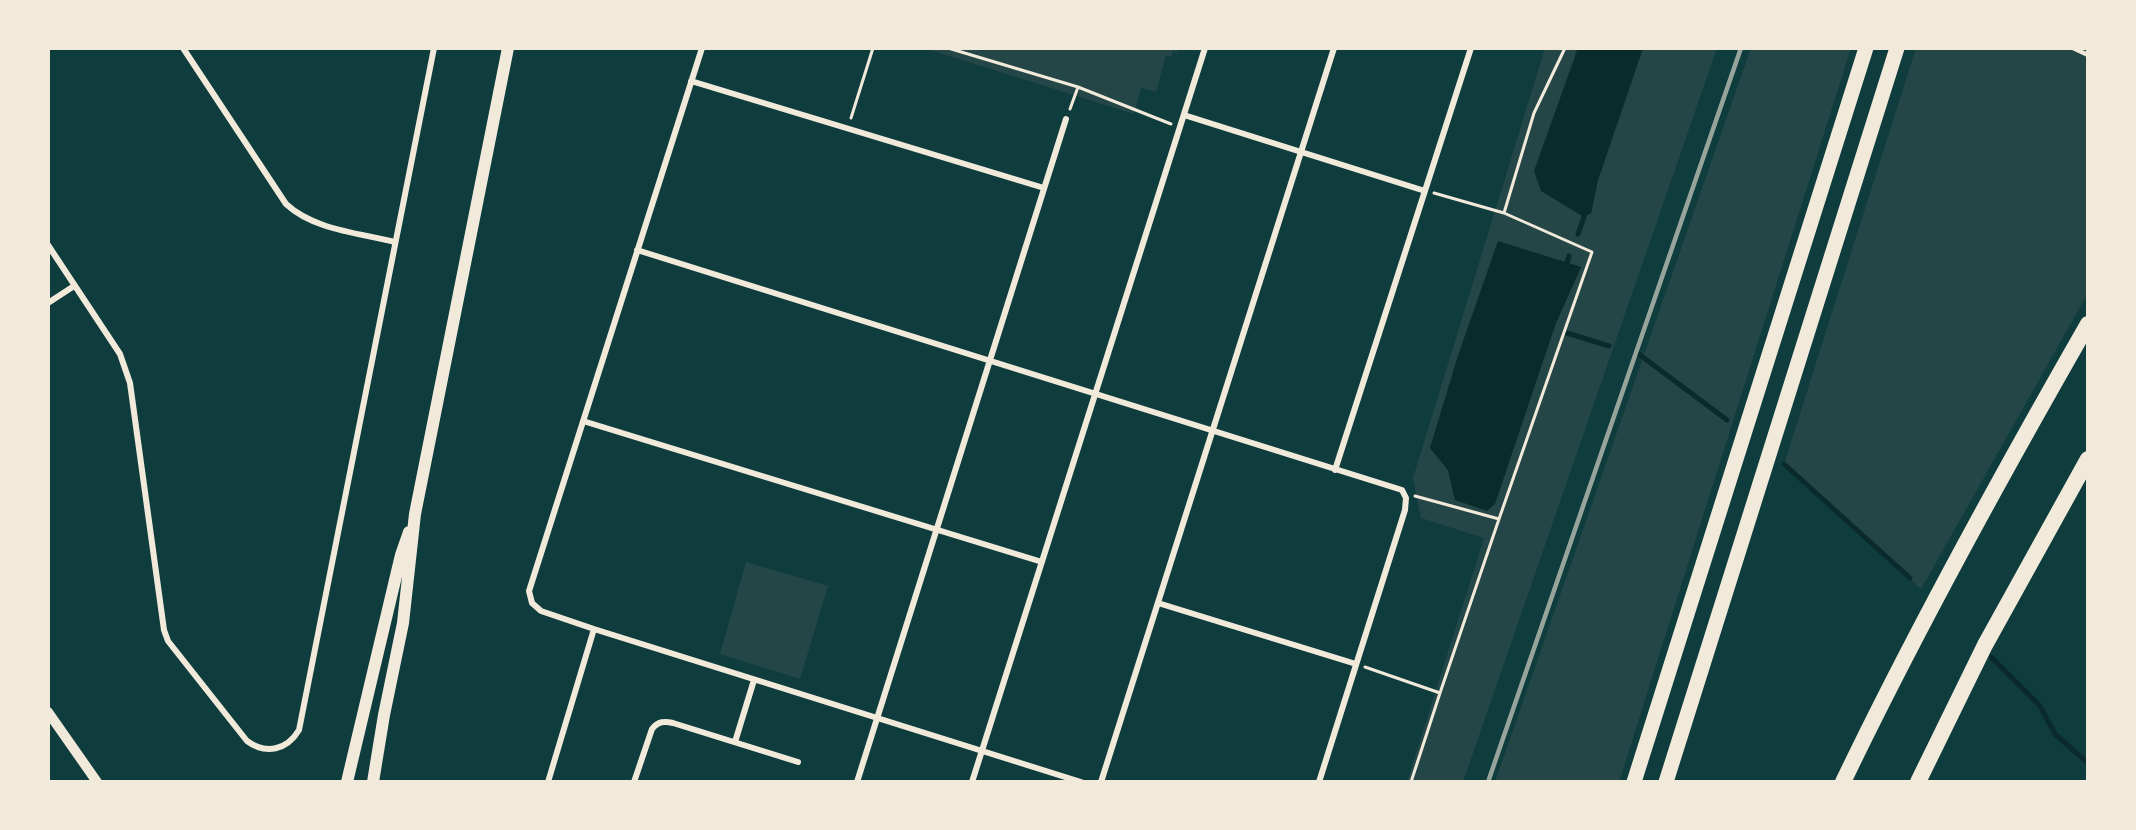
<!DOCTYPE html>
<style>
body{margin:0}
#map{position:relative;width:2136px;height:830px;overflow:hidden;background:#0f3d3e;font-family:"DejaVu Sans",sans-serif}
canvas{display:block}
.frame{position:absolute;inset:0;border:50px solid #f1e9da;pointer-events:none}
</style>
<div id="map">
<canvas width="2136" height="830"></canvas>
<div class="frame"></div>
</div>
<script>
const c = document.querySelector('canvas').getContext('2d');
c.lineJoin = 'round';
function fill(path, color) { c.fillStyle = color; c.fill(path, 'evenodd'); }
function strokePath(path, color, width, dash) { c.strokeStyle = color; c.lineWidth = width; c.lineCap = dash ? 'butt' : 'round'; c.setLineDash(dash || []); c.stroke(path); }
const green = new Path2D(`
 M924,48H1179L1177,52L1173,51L1171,57L1166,55L1156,92L1141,88L1134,114Z
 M1545,48H1578L1575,54L1576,212L1584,217L1591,213L1598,180L1643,48H1717L1463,782H1407L1484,538L1421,518L1413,478ZM1498,242L1581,267L1556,323L1455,500L1448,470L1430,448L1458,356Z
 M1751,48H1851L1619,782H1495Z
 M1916,48H2088V293L1921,589L1784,464Z
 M746,562L828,586L800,679L720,654Z`);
const water = new Path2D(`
 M1578,48H1643L1598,180L1591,213L1584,217L1541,191L1534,171Z
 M1498,241L1581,267L1556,323L1495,504L1487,511L1455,500L1448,470L1430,448L1458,356Z`);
const stream = new Path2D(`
 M1578,234L1584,217
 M1565,269L1569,256
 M1567,333L1609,346
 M1640,355L1727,420
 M1784,464L1910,578
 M1991,657L2040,706L2055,734L2088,763`);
const path = new Path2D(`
 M948,48L1078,87L1070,109
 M1078,87L1171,124
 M851,118L873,48
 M1504,213L1534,113L1565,48
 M1415,496L1499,519L1592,252L1504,213L1434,193
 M1365,667L1440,693L1499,519
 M1411,782L1440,693`);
const service = new Path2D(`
 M2073,48L2088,55`);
const minor = new Path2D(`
 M183,48L286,204C314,230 359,233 395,242
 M702,48L529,591L532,603L541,611L594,629L1081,782
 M691,81L1044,188
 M1184,115L1425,191
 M48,245L120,354L130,383L164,630L168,641L247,741C266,755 287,750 299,730L434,48
 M637,250L1402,490L1406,498L1405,510L1319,782
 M48,303L74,286
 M583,421L1042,562
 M1335,470L1471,48
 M1158,603L1356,664
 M735,742L754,680
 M548,782L594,629
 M634,782L652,729C658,721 665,721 673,723L798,762
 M857,782L1066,119
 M972,782L1205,48
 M1101,782L1334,48`);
const tertiary = new Path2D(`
 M48,712L97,782`);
const secondary = new Path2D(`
 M347,782L401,555L409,532
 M373,782L384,715L403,623L415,514L508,48`);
const primary = new Path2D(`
 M1634,782L1866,48
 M1666,782L1897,48`);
const motorway = new Path2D(`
 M1843,782C1918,626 2002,474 2088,324
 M1918,782L1985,645L2088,459`);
const rail = new Path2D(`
 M1488,782L1741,48`);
fill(green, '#244646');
fill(water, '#0a2a2b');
strokePath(stream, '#0a2a2b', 5);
strokePath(path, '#f1e9da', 3);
strokePath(service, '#f1e9da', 4.5);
strokePath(minor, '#f1e9da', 6);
strokePath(tertiary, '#f1e9da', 10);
strokePath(secondary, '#f1e9da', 12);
strokePath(primary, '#f1e9da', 15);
strokePath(motorway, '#f1e9da', 16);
strokePath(rail, '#97a49c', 4.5);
</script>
